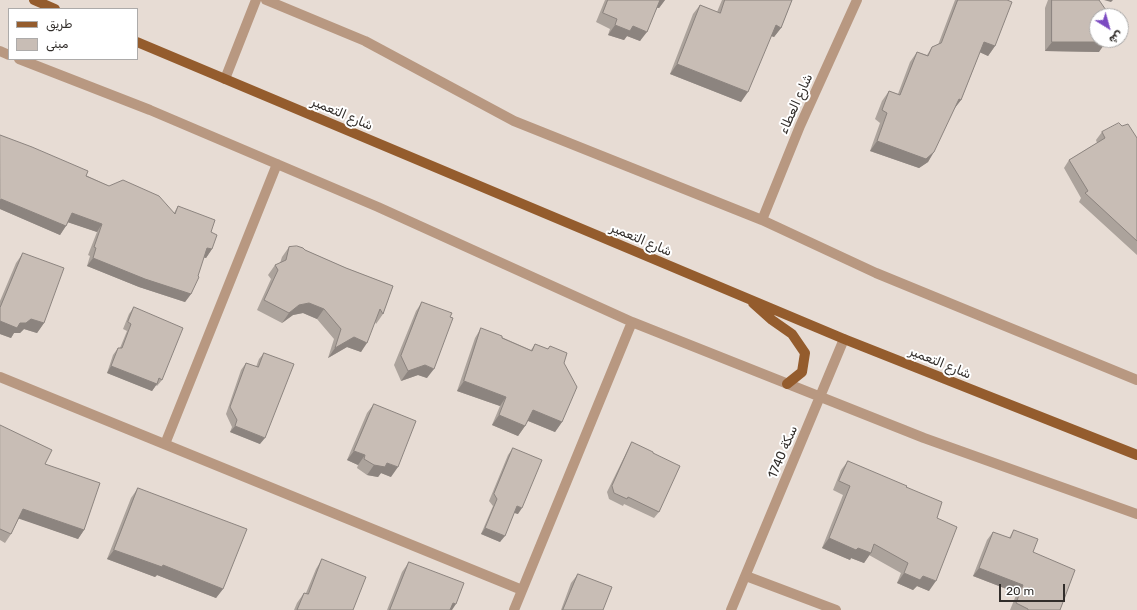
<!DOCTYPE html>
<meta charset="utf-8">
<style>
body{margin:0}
#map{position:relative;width:1137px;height:610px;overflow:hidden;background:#e7dcd4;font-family:Rubik,"Noto Sans Arabic",sans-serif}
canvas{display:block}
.legend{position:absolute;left:8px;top:8px;width:130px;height:52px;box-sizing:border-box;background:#fff;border:1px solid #adabaa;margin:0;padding:5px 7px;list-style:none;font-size:12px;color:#322e2b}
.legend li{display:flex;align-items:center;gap:8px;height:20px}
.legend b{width:20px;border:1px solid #adabaa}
.north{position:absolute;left:1089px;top:8px;width:40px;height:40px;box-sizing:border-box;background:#fff;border:1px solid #adabaa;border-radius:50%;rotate:143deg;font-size:11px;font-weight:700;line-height:16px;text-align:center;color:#322e2b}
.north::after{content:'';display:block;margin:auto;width:14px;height:18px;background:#7b4ac1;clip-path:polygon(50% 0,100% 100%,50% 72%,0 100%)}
.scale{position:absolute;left:999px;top:584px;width:66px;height:18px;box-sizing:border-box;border:2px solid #322e2b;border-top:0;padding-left:5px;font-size:12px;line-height:14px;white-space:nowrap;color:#322e2b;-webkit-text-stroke:3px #fff;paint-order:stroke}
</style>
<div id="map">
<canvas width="1137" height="610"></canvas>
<ul class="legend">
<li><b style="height:5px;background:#945c2d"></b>طريق</li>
<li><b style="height:11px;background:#c8bdb5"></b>مبنى</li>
</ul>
<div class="north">ش</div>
<div class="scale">20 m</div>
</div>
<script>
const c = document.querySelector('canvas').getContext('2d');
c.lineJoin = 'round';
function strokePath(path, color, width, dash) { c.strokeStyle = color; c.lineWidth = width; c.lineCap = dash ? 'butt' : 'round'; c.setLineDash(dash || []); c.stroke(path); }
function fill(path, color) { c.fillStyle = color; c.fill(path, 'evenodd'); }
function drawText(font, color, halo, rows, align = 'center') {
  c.font = font + ' Rubik,"Noto Sans Arabic",sans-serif'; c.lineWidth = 4; c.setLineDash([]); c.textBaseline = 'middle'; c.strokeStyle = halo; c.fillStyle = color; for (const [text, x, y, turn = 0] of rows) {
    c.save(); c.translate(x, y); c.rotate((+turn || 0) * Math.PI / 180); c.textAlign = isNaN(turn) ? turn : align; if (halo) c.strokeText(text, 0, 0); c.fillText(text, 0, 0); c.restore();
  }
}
const minor = new Path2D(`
 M266,0L365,41L514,121L762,220L876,273L1137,380
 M0,51L9,55
 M19,59L150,110L378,207L632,322L924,438L1137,514
 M225,79L256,0
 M762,220L800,126L857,0
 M0,377L522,590
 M165,444L277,164
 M746,576L836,610
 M514,610L632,322
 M731,610L844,339`);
const major = new Path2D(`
 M34,0L55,9
 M137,42L844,339L1137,455
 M753,303L772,320L792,334L805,353L802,372L787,384`);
const wall = new Path2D(`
 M605,0H665L659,8H657L640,41L627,36L624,40L608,35L610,29L596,22Z
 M722,0H792L781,28L774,37L771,36L741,102L670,74L693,14L700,5L717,12Z
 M955,0H1007L995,46L988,56L980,52L961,100L954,109L928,162L919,168L870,151L880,123L875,119L882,101L889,91L898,94L910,62L917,52L927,55L932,47L938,45Z
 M1048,0H1099V52L1045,51V8Z
 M1122,126L1137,138V255L1079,202L1081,198L1064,168L1069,160L1097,143L1096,140L1102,132Z
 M0,135L109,186L174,213L178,206L211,232L212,249L206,258L204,257L191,294L185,302L139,287L87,266L90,256L88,255L97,232L68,222L60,235L0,209Z
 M289,247L305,250L346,268L393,286L383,314L376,324L375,322L361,352L347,347L328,358L334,339L317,319L303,313L293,315L282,323L257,310L271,279L268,275L275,265L280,263L282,257Z
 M23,253L44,323L37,333L24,329L20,333H14L11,338L0,334V301L16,263Z
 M422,302L427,378L418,375L401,381L394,365L416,311Z
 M134,307L162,380L157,386L156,385L152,391L107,373L113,355L118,348H120L127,331L123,329L129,314Z
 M481,328L531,350L535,344L548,349L550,346L564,363L562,422L555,432L528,421L525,426L518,436L492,425L500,406L457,391L475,338Z
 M264,353L260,444L230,432L232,427L226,414L241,370L246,363L256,367L259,359Z
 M374,404L391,477L381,473L378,477L367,475L357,468L358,465L347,460L367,413Z
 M0,425L45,464L84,530L78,539L19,518L11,534L5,543L0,540Z
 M632,442L653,453L659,512L654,518L624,504L623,506L609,499L607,492L628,449Z
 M513,448L518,514L514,513L500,542L481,534L493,506L489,501L508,455Z
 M848,461L906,487L937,518L929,591L917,586L913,590L897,583L901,573L869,555L864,563L851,558L850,560L822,548L843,495L833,490L841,470Z
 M138,488L223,589L216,598L157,575L155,577L107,559L131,498Z
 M1014,530L1033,552L1060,610H1010L1017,593L973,576L987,540L993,532L1009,538Z
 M322,559L353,610H294L297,603L304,593H306L316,569Z
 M409,562L452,610H387L402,572Z
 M578,574L603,610H561L571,583Z`);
const shadedWall = new Path2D(`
 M659,0H665L659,8L654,7Z
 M1104,0H1113L1111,2Z
 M615,25L633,26L647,32L640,41L627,36L624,40L608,35Z
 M776,25L781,28L774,37L769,35Z
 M984,42L995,46L988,56L977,51Z
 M1052,42H1106L1099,52L1045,51Z
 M677,64L748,92L741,102L670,74Z
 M959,99L961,100L954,109Z
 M877,141L934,152L928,162L919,168L870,151Z
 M1,199L66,226L60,235L0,209V201Z
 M72,213L102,224L97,232L67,222Z
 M207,248L212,249L206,258L201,257Z
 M93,258L191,294L185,302L139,287L87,266Z
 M309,303L324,309L317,319L303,313L293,315L282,323L289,313L299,305Z
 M31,319L44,323L37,333L24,329L20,333H14L11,338L0,334V321L20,323Z
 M354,337L367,343L361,352L347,347L328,358L335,348Z
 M425,365L434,369L427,378L418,375L401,381L408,371Z
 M111,366L157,384L152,391L107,373Z
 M464,381L506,397L500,406L457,391Z
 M533,410L562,422L555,432L526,420Z
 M499,415L525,426L518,436L492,425Z
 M235,426L265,438L260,444L230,432Z
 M354,451L365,455L358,465L347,460Z
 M387,463L398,467L391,477L381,473L378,477L367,475L374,465Z
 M517,506L522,508L518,514L512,512Z
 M23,509L84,530L78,539L17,518Z
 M485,528L505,536L500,542L481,534Z
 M829,538L858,548L871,553L864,563L851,558L850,560L822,548Z
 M114,550L163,565L223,589L216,598L157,575L155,577L107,559Z
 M979,568L1023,585L1017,593L973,576Z
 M904,573L923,576L936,581L929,591L917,586L913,590L897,583Z
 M453,603L456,604L452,610H448Z`);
const building = new Path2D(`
 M608,0H660L647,32L633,26L630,31L615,25L617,19L603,13Z
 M725,0H792L781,28L776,25L748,92L677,64L700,5L720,13Z
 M958,0H1007L1012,2L995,46L984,42L961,100L959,99L934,152L926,159L877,141L887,113L882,110L889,91L900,95L917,52L928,56L932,47L941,43Z
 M1052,0H1099L1110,16H1097V40H1105L1106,42H1052Z
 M1119,123L1122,126L1128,124L1137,138V241L1085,193L1088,191L1069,160L1105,138L1102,132Z
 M0,135L32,147L88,171L86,176L109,186L123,180L159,196L175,214L178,206L215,220L211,232L217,235L212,249L207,248L198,276L199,277L191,294L145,279L93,258L96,248L94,247L102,224L72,213L66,226L1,199L0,201Z
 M297,246L303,248L305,250L346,268L393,286L383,314L380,309L367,343L354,337L335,348L341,329L324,309L309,303L299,305L289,313L264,300L278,270L275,265L286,260L289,247Z
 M23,253L64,268L44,323L31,319L26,323H20L17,328L0,321V308Z
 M422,302L452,313L450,317L453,318L434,369L425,365L408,371L401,356Z
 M134,307L183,328L162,380L159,378L157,384L111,366L118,348H122L131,324L128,322Z
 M481,328L502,336V338L532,351L535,344L548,349L550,346L567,353L564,363L577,387L562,422L533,410L525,426L499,415L506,397L464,381Z
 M264,353L294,364L265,438L235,426L237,420L230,407L246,363L258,367Z
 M374,404L416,421L398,467L387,463L385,467L374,465L364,459L365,455L354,451Z
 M0,425L52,450L45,464L100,483L84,530L23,509L11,534L0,529Z
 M632,442L653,452V453L680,466L659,512L628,497L627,499L614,493L612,486Z
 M513,448L542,460L522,508L517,506L505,536L485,528L497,499L494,494Z
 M848,461L907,486L906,487L942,502L937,518L957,527L936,581L923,576L920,580L904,573L908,563L874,544L871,553L858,548L856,550L829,538L850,486L839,481Z
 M138,488L247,529L223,589L163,565L162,567L114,550Z
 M1014,530L1038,539L1033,552L1075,570L1060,610H1028V609L1016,603L1023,585L979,568L993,532L1010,538Z
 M322,559L366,577L353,610H297L304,593L308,594Z
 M409,562L464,583L456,604L453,603L450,610H390Z
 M578,574L612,587L603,610H563Z`);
const streetNames = [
 ["شارع العطاء",796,104,-66],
 ["شارع التعمير",342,114,23],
 ["شارع التعمير",641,240,23],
 ["شارع التعمير",940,363,22],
 ["سكة 1740",783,452,-67]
];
strokePath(minor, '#b89881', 10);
strokePath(major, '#945c2d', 10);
fill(wall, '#aca39c');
fill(shadedWall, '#8c847f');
fill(building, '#c8bdb5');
strokePath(building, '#8c847f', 1);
drawText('13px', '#322e2b', '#fff', streetNames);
</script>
